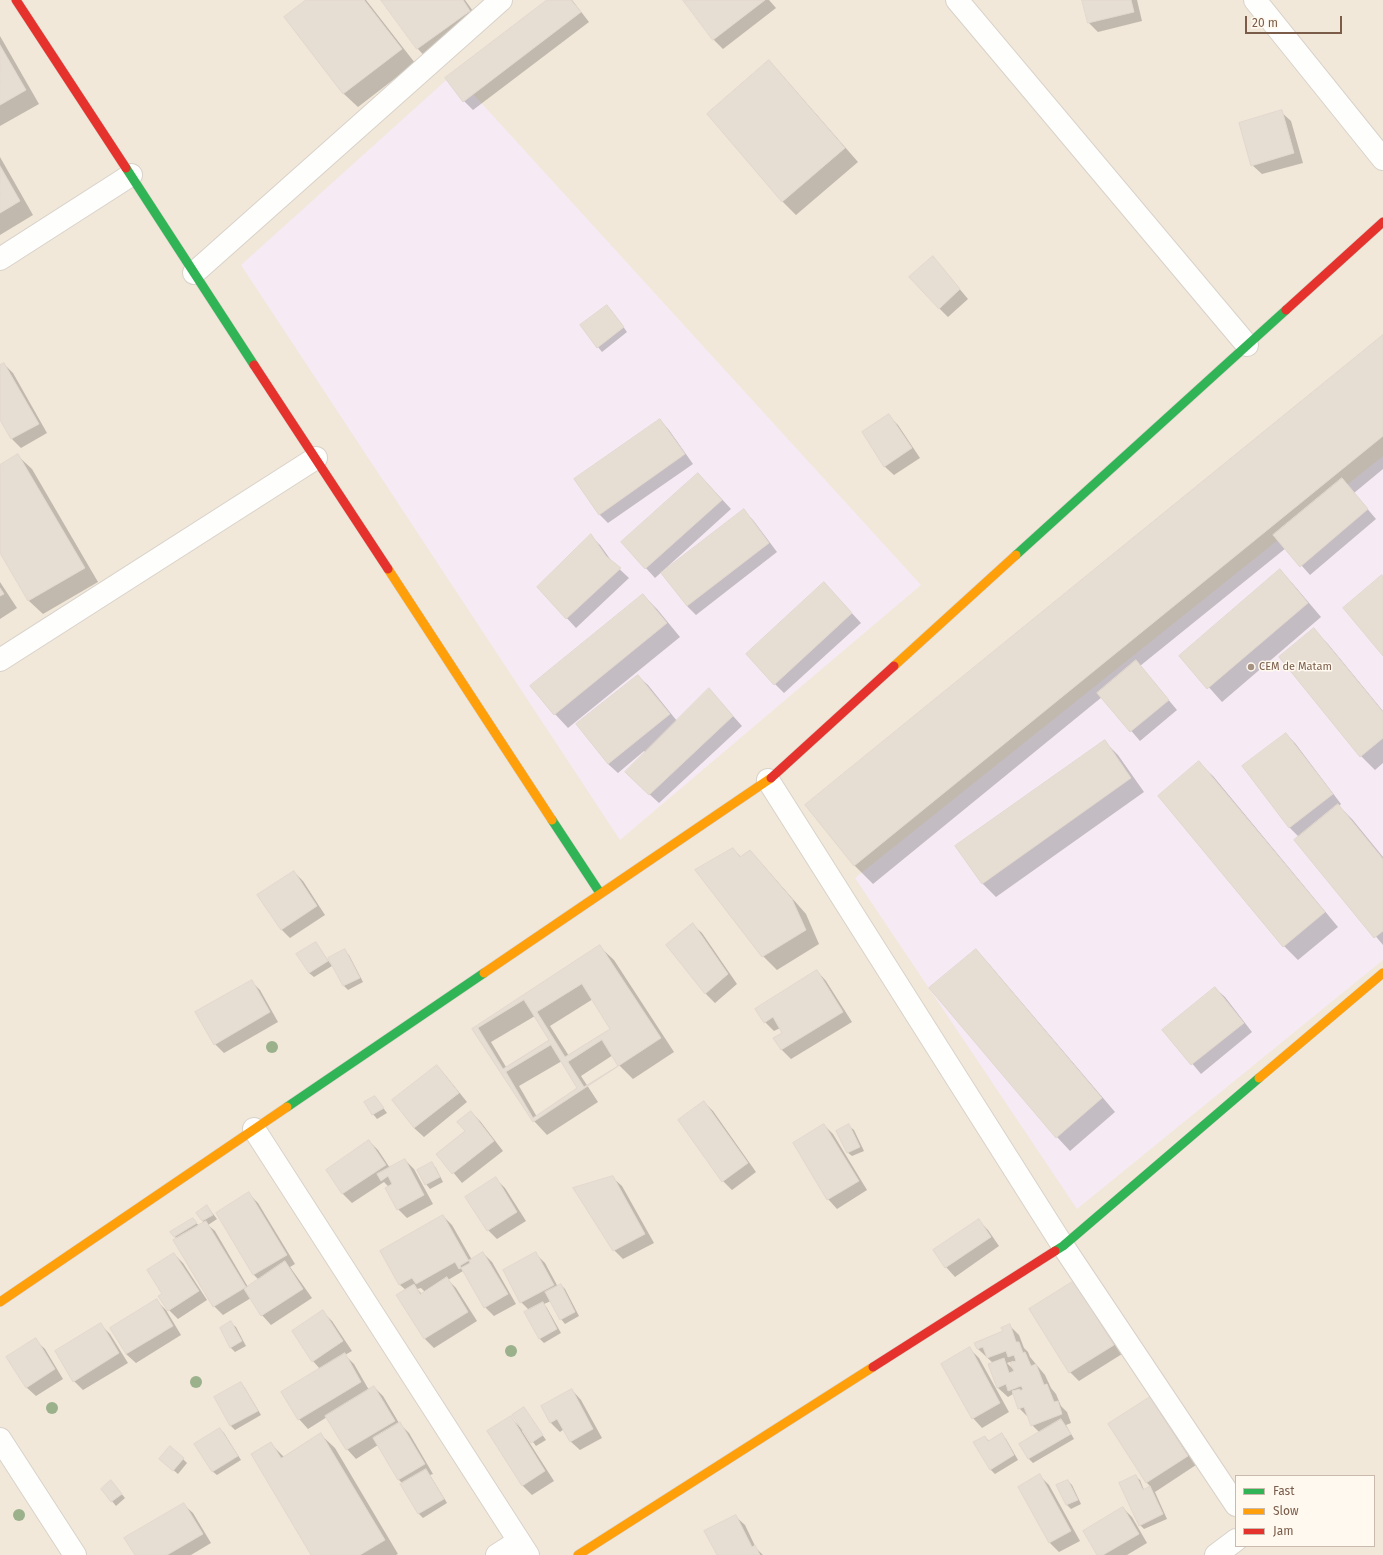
<!DOCTYPE html>
<style>
body{margin:0}
#map{position:relative;width:1383px;height:1555px;overflow:hidden;background:#f9f5ec;font-family:"Fira Sans",sans-serif}
canvas{display:block}
.legend{position:absolute;left:1235px;top:1475px;width:140px;height:72px;box-sizing:border-box;background:#fff9ef;border:1px solid #cabaad;margin:0;padding:5px 7px;list-style:none;font-size:12px;color:#7a5c49}
.legend li{display:flex;align-items:center;gap:8px;height:20px}
.legend b{width:20px;border:1px solid #cabaad}
.scale{position:absolute;left:1245px;top:16px;width:97px;height:18px;box-sizing:border-box;border:2px solid #7a5c49;border-top:0;padding-left:5px;font-size:12px;line-height:14px;white-space:nowrap;color:#7a5c49;-webkit-text-stroke:3px #fff9ef;paint-order:stroke}
</style>
<div id="map">
<canvas width="1383" height="1555"></canvas>
<ul class="legend">
<li><b style="height:5px;background:#30b455"></b>Fast</li>
<li><b style="height:5px;background:#ff9f0a"></b>Slow</li>
<li><b style="height:5px;background:#e5322d"></b>Jam</li>
</ul>
<div class="scale">20 m</div>
</div>
<script>
const c = document.querySelector('canvas').getContext('2d');
c.lineJoin = 'round';
function fill(path, color) { c.fillStyle = color; c.fill(path, 'evenodd'); }
function strokePath(path, color, width, dash) { c.strokeStyle = color; c.lineWidth = width; c.lineCap = dash ? 'butt' : 'round'; c.setLineDash(dash || []); c.stroke(path); }
function drawText(font, color, halo, rows, align = 'center') {
  c.font = font + ' "Fira Sans",sans-serif'; c.lineWidth = 3; c.setLineDash([]); c.textBaseline = 'middle'; c.strokeStyle = halo; c.fillStyle = color; for (const [text, x, y, turn = 0] of rows) {
    c.save(); c.translate(x, y); c.rotate((+turn || 0) * Math.PI / 180); c.textAlign = isNaN(turn) ? turn : align; if (halo) c.strokeText(text, 0, 0); c.fillText(text, 0, 0); c.restore();
  }
}
const residential = new Path2D(`
 M0,0H1383V1555H0ZM1236,1476H1374V1546H1236Z`);
const education = new Path2D(`
 M454,73L921,585L620,840L241,265Z
 M1383,456V960L1077,1209L855,878Z`);
const shadow = new Path2D(`
 M307,0H366L415,63L358,107L344,94L285,17Z
 M383,0H465L483,25L431,63L418,49Z
 M548,0H572L589,22L473,110L464,101Z
 M684,0H769L776,8L723,49L714,40Z
 M1083,0H1137L1142,21L1098,32L1089,23Z
 M0,36L39,104L0,126Z
 M769,61L782,75L858,162L796,215L783,202L708,114Z
 M1281,112L1291,121L1303,163L1262,174L1252,165Z
 M0,157L33,215L0,235Z
 M933,257L968,299L948,317L939,308Z
 M611,310L627,332L602,352L598,347Z
 M1383,337V469L1354,493L1376,519L1310,575L1286,548L1140,666L1177,710L1140,741L1102,697L873,884L855,866L807,806Z
 M4,364L13,373L47,433L21,448L12,439L0,418V366Z
 M889,416L898,425L920,458L894,475L884,466Z
 M660,420L669,430L693,464L608,523L599,514Z
 M18,456L32,469L98,582L43,614L29,601L0,551V466Z
 M707,483L731,509L655,578L622,542Z
 M744,511L753,520L777,552L696,615L687,606Z
 M591,536L600,545L613,563L629,578L576,628L538,587Z
 M1280,570L1293,584L1321,617L1222,702L1181,656Z
 M0,582L17,608L0,619Z
 M824,583L861,623L784,693L775,684Z
 M643,595L657,609L680,637L568,728L555,714Z
 M1314,630L1328,644L1383,711V763L1375,770L1361,756L1280,658Z
 M638,676L648,685L677,721L709,689L742,726L659,803L635,781L645,752L644,751L618,773L608,764Z
 M1286,734L1295,743L1341,804L1339,806L1352,819L1383,857V945L1295,840L1299,837L1289,827Z
 M1104,741L1118,755L1144,792L996,897L982,883Z
 M1199,763L1213,776L1338,927L1298,960L1284,946Z
 M733,849L741,857L750,851L763,865L806,914L819,944L777,970L763,956Z
 M294,872L303,881L325,915L290,938L281,929Z
 M692,924L702,933L737,984L715,1003L706,994L667,945Z
 M316,943L332,966L314,977L309,973Z
 M600,947L614,960L674,1052L633,1079L619,1065L613,1055L581,1076L598,1102L547,1135L534,1121L473,1029ZM593,999L611,1029L569,1056L550,1026ZM535,1016L550,1040L506,1067L491,1042ZM562,1061L579,1088L537,1117L519,1086Z
 M976,950L989,964L1115,1112L1070,1151L1057,1137Z
 M344,951L349,955L363,982L348,990L344,986Z
 M817,971L826,981L852,1022L791,1059L782,1050L775,1039L783,1033L780,1028L774,1031L765,1022Z
 M251,981L260,990L278,1022L224,1053L215,1044Z
 M1215,988L1225,997L1252,1032L1201,1074L1164,1030Z
 M437,1066L446,1076L467,1102L424,1137L414,1128Z
 M375,1097L387,1113L377,1119L373,1114Z
 M704,1102L713,1111L756,1172L732,1190L723,1181Z
 M471,1112L480,1121L503,1151L462,1183L438,1154L466,1131Z
 M824,1125L833,1134L867,1190L837,1209L828,1199Z
 M849,1126L854,1130L864,1151L852,1156L847,1152Z
 M369,1141L378,1150L390,1168L405,1160L414,1169L433,1204L407,1218L398,1209L389,1187L384,1182L352,1203L343,1194L327,1170Z
 M432,1164L436,1168L443,1182L430,1189L426,1184Z
 M612,1177L622,1186L654,1243L623,1259L614,1250Z
 M496,1179L505,1188L526,1221L497,1239L488,1230Z
 M249,1194L258,1203L295,1264L290,1267L312,1298L271,1325L262,1315L251,1298L223,1315L214,1306L177,1239L174,1236L193,1219L199,1226L204,1223L197,1213L207,1206L217,1219L208,1225L215,1231L248,1287L259,1280L254,1275Z
 M443,1216L452,1225L472,1260L483,1253L492,1262L516,1304L494,1316L485,1307L466,1275L463,1271L448,1280L456,1288L477,1321L434,1348L425,1339L398,1295L406,1290L400,1285L381,1251ZM421,1288L425,1292L422,1294L417,1289Z
 M979,1221L988,1230L999,1246L955,1277L946,1267L934,1250Z
 M174,1254L183,1263L207,1300L178,1319L169,1310Z
 M536,1254L545,1263L558,1287L561,1285L565,1289L579,1316L565,1324L561,1319L551,1301L544,1304L547,1308L561,1333L544,1343L539,1338L529,1310L521,1302Z
 M1074,1282L1122,1354L1079,1381L1070,1372Z
 M156,1300L166,1310L181,1335L136,1363L126,1354Z
 M323,1312L332,1321L352,1351L345,1355L354,1364L369,1390L374,1387L383,1396L399,1423L409,1433L433,1474L430,1475L447,1503L423,1518L419,1514L401,1485L403,1484L399,1480L378,1445L356,1459L347,1449L327,1417L308,1429L299,1419L283,1392L320,1369L313,1361Z
 M231,1323L236,1327L246,1346L235,1352L231,1348L221,1329Z
 M101,1325L110,1334L128,1363L83,1390L74,1381Z
 M1010,1326L1019,1335L1024,1348L1028,1352L1030,1357L1045,1375L1051,1388L1056,1394L1061,1406L1067,1412L1071,1423L1066,1425L1074,1439L1033,1463L1029,1459L1040,1433L1032,1425L1028,1417L1019,1408L1015,1396L1013,1394L1008,1397L998,1388L990,1364L993,1363L978,1349L976,1344L1004,1332ZM1013,1361L1015,1363L1014,1370L1007,1363Z
 M35,1340L45,1349L63,1379L36,1396L26,1387Z
 M970,1349L979,1358L1009,1412L982,1428L973,1418Z
 M241,1383L245,1388L261,1415L235,1430L231,1426L215,1398Z
 M572,1390L581,1400L602,1438L580,1450L570,1441L564,1429L560,1432L551,1423L542,1407Z
 M1150,1398L1159,1407L1196,1465L1155,1492L1167,1519L1144,1529L1140,1525L1135,1476L1140,1480L1144,1490L1151,1487L1147,1483Z
 M524,1408L546,1440L536,1446L524,1430L522,1431L554,1481L532,1495L523,1486L488,1431L511,1418L522,1429Z
 M220,1429L224,1433L241,1460L217,1475L212,1471Z
 M1001,1434L1006,1439L1018,1460L995,1474L990,1469L985,1437L989,1441Z
 M321,1435L335,1448L398,1554L396,1555H312L271,1444L284,1457Z
 M183,1459L187,1463L178,1474L165,1463Z
 M1040,1476L1049,1485L1080,1541L1059,1552L1050,1543L1019,1487Z
 M1068,1481L1072,1485L1081,1504L1071,1509L1067,1505L1057,1486Z
 M115,1486L125,1498L116,1506L102,1489Z
 M183,1504L193,1513L211,1543L191,1555H136Z
 M1123,1508L1132,1517L1147,1543L1127,1555H1098Z
 M735,1516L745,1525L756,1548L763,1555H718Z`);
const building = new Path2D(`
 M306,0H364L402,49L343,94L284,17Z
 M381,0H463L470,11L417,49Z
 M547,0H571L581,12L463,102L445,78Z
 M683,0H765L713,40Z
 M1082,0H1131L1134,12L1088,23Z
 M0,45L26,90L0,105Z
 M769,60L845,148L782,202L707,114Z
 M1282,110L1294,153L1251,166L1239,123Z
 M0,166L20,201L0,213Z
 M933,256L960,289L939,309L909,277Z
 M607,305L624,327L597,348L580,325Z
 M1383,335V436L854,866L805,805Z
 M4,363L39,424L11,439L0,420V365Z
 M889,414L912,448L884,467L862,432Z
 M660,419L685,454L599,515L574,479Z
 M18,454L85,568L28,601L0,553V465Z
 M698,473L722,500L645,569L621,542Z
 M1342,478L1368,509L1300,567L1273,535Z
 M744,509L769,543L687,606L661,573Z
 M591,534L606,556L621,568L566,619L537,587Z
 M1280,569L1308,603L1207,689L1179,656Z
 M1382,575L1383,577V656L1343,608Z
 M824,582L852,613L774,685L746,654Z
 M0,588L4,594L0,596Z
 M643,594L667,623L554,715L530,686Z
 M1314,628L1383,712V738L1360,757L1279,657Z
 M1136,660L1169,700L1130,732L1097,693Z
 M638,675L670,714L608,764L576,724Z
 M709,688L733,716L649,795L625,772Z
 M1286,733L1333,794L1289,828L1242,766Z
 M1105,740L1131,778L982,884L955,846Z
 M1199,761L1325,912L1283,947L1158,796Z
 M1338,804L1383,859V931L1374,938L1294,840Z
 M733,848L740,857L750,850L792,899L806,930L762,957L695,870Z
 M294,871L317,906L281,930L257,895Z
 M693,923L728,974L705,994L666,945Z
 M316,942L328,961L309,973L296,954Z
 M600,945L661,1038L533,1122L472,1029ZM582,984L610,1029L565,1057L537,1012ZM524,1000L549,1040L503,1069L478,1028ZM602,1040L618,1066L584,1087L568,1062ZM551,1045L577,1088L533,1118L506,1072Z
 M345,949L360,978L343,986L328,958Z
 M976,949L1102,1098L1056,1138L929,988Z
 M817,970L843,1012L781,1050L773,1038L782,1033L773,1017L764,1023L755,1009Z
 M252,980L270,1012L214,1045L195,1012Z
 M1215,987L1244,1023L1191,1065L1162,1030Z
 M437,1065L459,1093L414,1128L392,1100Z
 M375,1096L384,1108L372,1115L364,1102Z
 M704,1101L748,1163L722,1182L678,1120Z
 M471,1111L494,1141L452,1174L436,1154L465,1131L457,1122Z
 M824,1124L859,1181L827,1200L793,1143Z
 M849,1124L860,1147L847,1153L836,1131Z
 M369,1140L386,1165L342,1194L326,1170Z
 M405,1159L424,1195L397,1210L385,1188L392,1184L388,1176L381,1181L377,1174Z
 M432,1162L440,1177L425,1185L417,1170Z
 M613,1176L645,1234L613,1251L573,1188Z
 M496,1177L517,1212L487,1231L465,1197Z
 M249,1192L287,1255L253,1275L216,1213Z
 M207,1205L213,1215L202,1221L196,1213Z
 M443,1215L470,1263L459,1269L455,1262L416,1284L412,1278L399,1285L380,1251Z
 M193,1218L197,1223L174,1237L170,1232Z
 M979,1219L991,1237L945,1268L933,1250Z
 M206,1221L246,1287L213,1307L173,1240Z
 M483,1252L508,1294L484,1308L460,1266Z
 M536,1252L554,1285L520,1303L503,1270Z
 M174,1253L199,1291L168,1311L158,1296L162,1294L147,1270Z
 M285,1261L303,1289L261,1316L244,1289Z
 M447,1277L468,1312L424,1339L396,1295L414,1284L420,1294Z
 M1074,1281L1114,1345L1069,1373L1029,1309Z
 M561,1284L575,1312L560,1320L545,1292Z
 M157,1299L173,1326L126,1354L110,1328Z
 M543,1302L557,1329L539,1339L524,1312Z
 M323,1310L343,1341L312,1362L292,1331Z
 M231,1321L242,1341L230,1348L220,1328Z
 M101,1323L119,1353L73,1382L55,1351Z
 M1010,1324L1016,1342H1019L1023,1353L1025,1352L1031,1366L1036,1364L1044,1385L1047,1384L1054,1402L1058,1401L1062,1414L1031,1426L1024,1407L1018,1409L1012,1391L1020,1389V1391L1023,1389L1021,1386L1008,1391L1006,1384L997,1388L988,1364L1004,1358L1009,1373L1014,1371L1010,1363L1016,1361L1014,1355L1008,1357L1006,1351L987,1358L983,1347L977,1349L974,1343L1003,1331L1001,1328Z
 M36,1338L55,1369L26,1388L6,1357Z
 M970,1347L1000,1403L972,1419L941,1364Z
 M345,1353L361,1382L298,1420L281,1392Z
 M241,1382L258,1411L230,1426L214,1397Z
 M374,1386L395,1421L346,1450L325,1416Z
 M572,1389L593,1429L570,1442L557,1419L550,1423L541,1406Z
 M1150,1397L1188,1456L1146,1483L1108,1424Z
 M524,1407L543,1435L531,1443L512,1415Z
 M511,1416L545,1471L522,1486L487,1431Z
 M1061,1419L1071,1434L1028,1459L1019,1444Z
 M400,1422L425,1464L398,1480L373,1438Z
 M220,1428L238,1456L212,1472L194,1444Z
 M321,1433L385,1540L360,1555H311L251,1454L271,1442L281,1458Z
 M1002,1433L1014,1455L990,1470L973,1442L985,1436L988,1441Z
 M170,1446L184,1458L173,1471L159,1459Z
 M426,1469L444,1499L418,1514L400,1484Z
 M1040,1474L1071,1531L1049,1543L1018,1487Z
 M1136,1475L1143,1490L1150,1486L1163,1514L1139,1526L1119,1483Z
 M111,1480L122,1494L111,1502L101,1489Z
 M1068,1480L1078,1500L1066,1505L1056,1485Z
 M184,1503L203,1534L167,1555H135L124,1538Z
 M1123,1507L1139,1534L1103,1555H1097L1083,1531Z
 M736,1515L752,1547L755,1545L760,1555H717L704,1531Z`);
const street = new Path2D(`
 M957,0L1247,345
 M1255,0L1383,159
 M0,259L131,175
 M194,273L501,0
 M0,660L316,458
 M768,780L1063,1246L1236,1505
 M254,1129L528,1555
 M0,1439L75,1555
 M497,1555L519,1541
 M1216,1555L1236,1540`);
const fast = new Path2D(`
 M126,168L254,365
 M1016,555L1286,310
 M552,820L600,893
 M287,1107L484,973
 M1055,1251L1063,1246L1259,1078`);
const slow = new Path2D(`
 M388,569L552,820
 M894,666L1016,555
 M484,973L771,778
 M1259,1078L1383,973
 M0,1302L287,1107
 M578,1555L873,1367`);
const jam = new Path2D(`
 M16,0L126,168
 M1286,310L1383,222
 M254,365L388,569
 M771,778L894,666
 M873,1367L1055,1251`);
const trees = [
 [272,1047],
 [511,1351],
 [196,1382],
 [52,1408],
 [19,1515]
];
const markers = [
 [1251,667,4,"#a69282"]
];
const poiNames = [
 ["CEM de Matam",1259,667]
];
fill(residential, '#f2e8d9');
fill(education, '#f6ebf4');
fill(shadow, '#0003');
fill(building, '#e6ddd3');
strokePath(building, '#e2d8ce', 1);
strokePath(street, '#d8d2ca', 24);
strokePath(fast, '#d9d1c8', 10);
strokePath(slow, '#d9d1c8', 10);
strokePath(jam, '#d9d1c8', 10);
strokePath(street, '#fefefc', 22);
strokePath(fast, '#30b455', 9);
strokePath(slow, '#ff9f0a', 9);
strokePath(jam, '#e5322d', 9);
c.fillStyle = '#9ab18c';
for (const [x, y] of trees) { c.beginPath(); c.arc(x, y, 6, 0, 2 * Math.PI); c.fill(); }
for (const [x, y, r, color] of markers) { const dot = new Path2D(); dot.arc(x, y, r, 0, 2 * Math.PI); c.fillStyle = color; c.fill(dot); strokePath(dot, '#fff9ef', 1.5); }
drawText('11px', '#7a5c49', '#fff9ef', poiNames, 'left');
</script>
